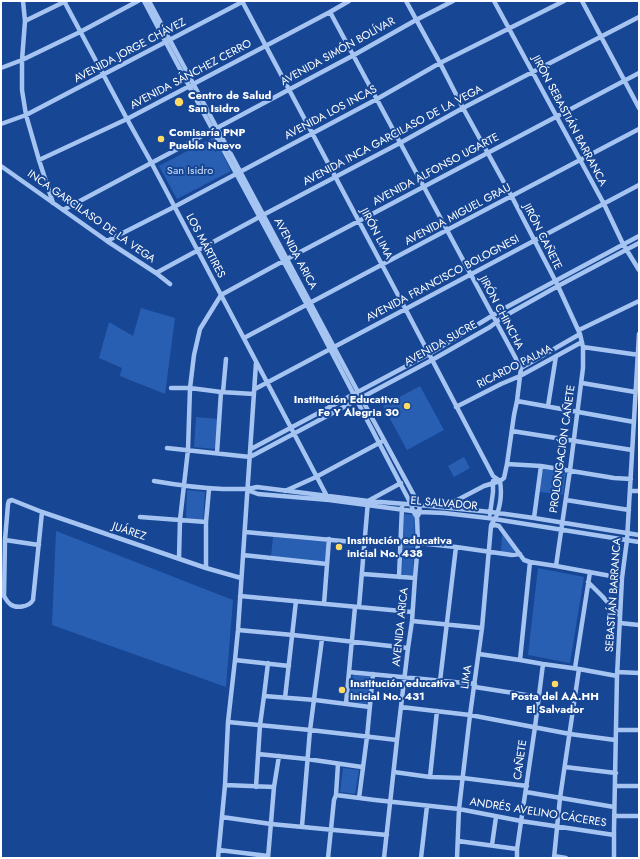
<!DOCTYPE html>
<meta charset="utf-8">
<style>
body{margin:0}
#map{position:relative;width:640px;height:859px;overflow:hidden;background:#164694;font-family:Jost,sans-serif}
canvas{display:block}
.frame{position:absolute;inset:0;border:2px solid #fff;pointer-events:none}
</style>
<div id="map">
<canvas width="640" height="859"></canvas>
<div class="frame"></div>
</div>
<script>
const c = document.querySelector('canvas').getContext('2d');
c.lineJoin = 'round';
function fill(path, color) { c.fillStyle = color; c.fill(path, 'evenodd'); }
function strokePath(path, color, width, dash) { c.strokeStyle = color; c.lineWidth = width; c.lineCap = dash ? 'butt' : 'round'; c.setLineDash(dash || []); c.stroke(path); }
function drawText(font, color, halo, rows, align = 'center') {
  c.font = font + ' Jost,sans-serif'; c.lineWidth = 4; c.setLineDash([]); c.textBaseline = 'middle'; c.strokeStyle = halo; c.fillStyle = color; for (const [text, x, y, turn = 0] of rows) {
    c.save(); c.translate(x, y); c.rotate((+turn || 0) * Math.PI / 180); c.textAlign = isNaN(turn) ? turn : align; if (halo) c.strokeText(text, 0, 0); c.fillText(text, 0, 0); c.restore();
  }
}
const green = new Path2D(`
 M214,137L231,171L177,199L159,166Z
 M141,308L175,318L165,394L120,376L122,368L99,358L109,322L133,336Z
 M420,386L444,430L407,450L383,406Z
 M196,417L218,419L216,448L214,449L194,447Z
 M464,457L470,468L454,477L448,466Z
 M543,468L566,472L563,495L540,492Z
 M187,490L205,492L203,521L186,519Z
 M404,514L415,515L413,575H402Z
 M56,531L233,600L226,687L52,625Z
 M504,534L514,549L515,551C511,554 505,552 501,551L502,535Z
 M273,537L327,542L326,562L271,557Z
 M538,568L584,577L570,663L528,655Z
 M353,674L371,676L368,704L350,702L349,701Z
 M343,768L359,770L355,794L340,792Z`);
const minor = new Path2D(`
 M23,1L25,21L22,60V90L26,115L39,160L53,203
 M64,1L127,119L151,162L329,500
 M144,1L189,86L307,305L411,504L413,511L417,517
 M149,1L358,392L416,499L419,505L420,512L417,517L418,543L415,578L412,621L408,648L397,740L384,858
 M242,1L406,310L493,476L500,481C502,493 500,507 496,517C494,521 492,522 491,526L482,628L470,715L459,809L457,858
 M406,1L440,63L463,108L512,197L558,286L580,334L583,347V368L570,470L556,566
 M494,1L604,204L623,244L639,270
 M582,1L639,108
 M330,12L521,368
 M25,21L66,1
 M1,68L22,60L80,32L138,1
 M1,124L26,115L242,2
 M39,160L127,119L330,12L349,1
 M1,166L107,241L156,273L170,284
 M63,210L354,55L416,20L453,1
 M107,241L174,207L377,99L440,63L564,1
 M156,273L263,215L400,143L463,108L639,17
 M579,330L639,301
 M244,338L447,230L639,129
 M583,347L639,355
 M521,368L580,334
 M582,383L635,392
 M171,388H190L221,392L254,394
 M255,389L639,185
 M223,392L226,359
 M517,401L634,422
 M548,406L556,356
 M456,407L501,384L520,376L582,342
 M512,431L632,450
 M167,448L250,457L432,360L490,327L503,317L558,286L639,243
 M251,449L429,354L505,308L639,236
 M217,453L221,392
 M507,464L541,466L614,478L631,479
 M154,481C177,485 199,488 223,489C235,489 245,490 257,487L368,501L419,505L491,512L534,518L639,535
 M247,490L258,494L329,500L420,512L444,513L488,518L639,542
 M285,491L316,477L381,442
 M630,491H639
 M566,500L629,510
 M444,507L484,486L500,481L504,478L507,464L514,415L517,401L521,368
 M42,512L33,600C29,607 16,609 10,604C7,602 6,599 4,596L5,540L8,504L9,501L12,500L42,512L206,568L241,578
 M490,514L493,492V481
 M140,517L206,522
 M534,518L541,466
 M491,526L495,525L499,526L524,560L530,562L556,566L622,578
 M245,532L364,543
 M5,540L39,545
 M418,543L456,547L512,555L520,554
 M243,555L327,564
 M179,558L180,520L188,450L190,388L194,355L200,329L221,295L287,259L639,73
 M206,568V522L209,489
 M363,574L415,578
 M399,577L402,506
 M588,582L602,596L620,616
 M240,596L412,612
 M324,604L329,539
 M359,607L368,501L401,483
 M412,621L482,628
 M620,623L639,625
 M238,630L293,635L408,648
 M479,654L520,660L543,664L579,669L617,676
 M235,660L289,666
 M520,660L530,562
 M575,668L590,572
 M349,672L475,684
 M617,672L639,673
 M440,681L456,547
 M475,687L539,697
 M264,696L315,700L370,707
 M285,698L296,601
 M346,704L355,607
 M401,707L470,715L570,734L615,740
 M228,722L310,730L397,740
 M616,730H639
 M258,754L307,759L362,767
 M565,767L616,773
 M394,772L430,777L463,778L527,786
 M430,777L437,711
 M225,785L274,787
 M615,786H639
 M256,787L260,725L264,696L268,663
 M526,792L614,807
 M336,795L375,800L459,809L521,821L614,835
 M359,798L367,737L373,674
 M614,816H639
 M222,817L271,824L387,835
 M302,826L310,730L322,639
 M458,841L517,849
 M492,845L496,817
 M219,850L268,856
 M554,856L566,858
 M218,858L225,785L228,722L235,660L238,630L256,363
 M268,858L274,787L279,756
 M328,858L334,800L336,795L338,764
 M421,858L427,806
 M517,858V849L535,727L543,664
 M554,858L560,798L579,669
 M614,858V830L617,676L622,578L627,540L639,334`);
const markers = [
 [179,102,5,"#ffdb66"],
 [161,139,4,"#ffdb66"],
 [407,406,4,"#ffdb66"],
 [339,547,4,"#ffdb66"],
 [555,684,4,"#ffdb66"],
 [342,690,4,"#ffdb66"]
];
const streetNames = [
 ["AVENIDA JORGE CHÁVEZ",130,51,-28],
 ["AVENIDA SIMÓN BOLÍVAR",338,52,-29],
 ["AVENIDA SÁNCHEZ CERRO",191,75,-28],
 ["AVENIDA LOS INCAS",331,113,-28],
 ["JIRÓN SEBASTIÁN BARRANCA",569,121,62],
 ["AVENIDA INCA GARCILASO DE LA VEGA",393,136,-28],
 ["AVENIDA ALFONSO UGARTE",436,170,-28],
 ["AVENIDA MIGUEL GRAU",458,215,-28],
 ["INCA GARCILASO DE LA VEGA",91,217,35],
 ["JIRÓN LIMA",376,234,62],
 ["JIRÓN CAÑETE",542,237,63],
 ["LOS MÁRTIRES",205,246,62],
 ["AVENIDA ARICA",295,254,62],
 ["AVENIDA FRANCISCO BOLOGNESI",443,279,-28],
 ["JIRÓN CHINCHA",501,313,62],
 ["AVENIDA SUCRE",441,344,-29],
 ["RICARDO PALMA",515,367,-27],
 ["PROLONGACIÓN CAÑETE",563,449,-82],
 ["EL SALVADOR",444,504,5],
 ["JUÁREZ",129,532,19],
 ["SEBASTIÁN BARRANCA",614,595,-86],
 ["AVENIDA ARICA",401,627,-84],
 ["LIMA",467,677,-82],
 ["CAÑETE",521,760,-82],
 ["ANDRÉS AVELINO CÁCERES",538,813,9]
];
const poiNames = [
 ["Centro de Salud",188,96],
 ["San Isidro",188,109],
 ["Comisaría PNP",169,133],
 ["Pueblo Nuevo",169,146],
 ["Institución Educativa",399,400,"right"],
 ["Fe Y Alegria 30",399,413,"right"],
 ["Institución educativa",347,541],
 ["inicial No. 438",347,554],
 ["Institución educativa",350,684],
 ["inicial No. 431",350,697],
 ["Posta del AA.HH",555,697,"center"],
 ["El Salvador",555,710,"center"]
];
const parkNames = [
 ["San Isidro",190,171]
];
fill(green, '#295fb3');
strokePath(minor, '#a6c4f1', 4.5);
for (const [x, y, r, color] of markers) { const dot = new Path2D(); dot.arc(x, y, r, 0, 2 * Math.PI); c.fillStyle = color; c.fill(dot); strokePath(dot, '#164694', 1.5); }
drawText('11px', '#fff', '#164694', streetNames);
drawText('bold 11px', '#fff', '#164694', poiNames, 'left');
drawText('11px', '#cde0fc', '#164694', parkNames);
</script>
